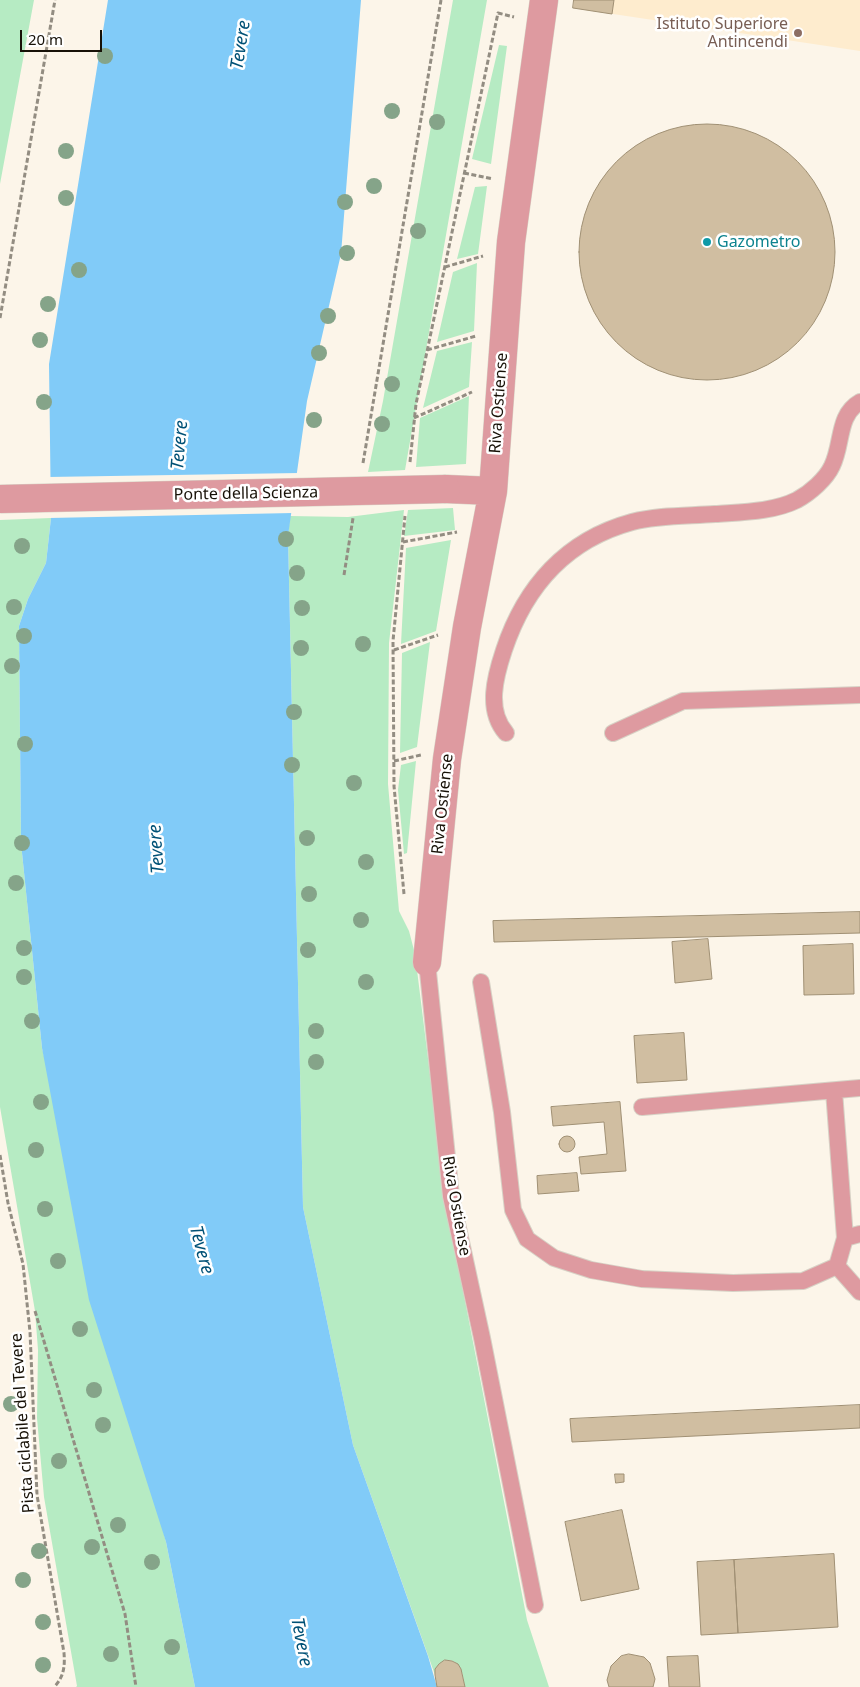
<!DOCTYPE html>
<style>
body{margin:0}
#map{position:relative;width:860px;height:1687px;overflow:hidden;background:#fcf5e9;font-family:"Noto Sans",sans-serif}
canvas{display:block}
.scale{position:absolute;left:20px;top:30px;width:82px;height:22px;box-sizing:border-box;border:2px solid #171107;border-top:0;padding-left:6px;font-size:15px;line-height:18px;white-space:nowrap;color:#171107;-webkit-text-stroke:4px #fff;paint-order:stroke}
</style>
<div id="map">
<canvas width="860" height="1687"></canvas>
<div class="scale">20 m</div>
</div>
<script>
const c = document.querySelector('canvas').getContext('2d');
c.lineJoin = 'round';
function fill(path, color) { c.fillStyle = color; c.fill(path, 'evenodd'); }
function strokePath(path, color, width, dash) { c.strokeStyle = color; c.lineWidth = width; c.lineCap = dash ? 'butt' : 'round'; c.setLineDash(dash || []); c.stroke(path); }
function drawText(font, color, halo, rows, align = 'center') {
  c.font = font + ' "Noto Sans",sans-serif'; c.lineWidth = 5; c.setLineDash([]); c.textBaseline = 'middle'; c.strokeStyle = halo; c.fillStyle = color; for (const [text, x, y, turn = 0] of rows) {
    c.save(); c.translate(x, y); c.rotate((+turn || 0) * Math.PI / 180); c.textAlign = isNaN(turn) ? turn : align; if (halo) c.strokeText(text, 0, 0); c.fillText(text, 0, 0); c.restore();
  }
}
const built = new Path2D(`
 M574,0H860V51L573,8Z`);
const green = new Path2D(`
 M0,0H34L0,184Z
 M453,0H487L405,470L368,472L383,401Z
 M499,45L507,46L491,164L472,159Z
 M487,186L478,254L457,259L475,187Z
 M477,263L474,331L437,342L453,272Z
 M472,342L469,387L423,408L437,351Z
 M469,396L466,464L416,467L420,418Z
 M453,508L455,530L404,536L408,510Z
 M404,510L389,643L388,784L399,911L409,931L415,954L446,1203L527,1620L549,1687H465C463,1680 463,1669 457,1664C447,1654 436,1665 435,1675L353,1445L303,1207L288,536L290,516L348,517Z
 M51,518L46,563L28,599L19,626L21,843L42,1048L166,1542L195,1687H76L77,1686L44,1497L37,1418L38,1350L35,1311L0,1107V520Z
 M451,540L436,631L401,644L406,548Z
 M430,642L417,747L400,753L402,653Z
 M416,761L407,853L404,854L398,790L401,765Z`);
const water = new Path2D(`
 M108,0H361L341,254L307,401L288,536L303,1207L353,1445L428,1656L437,1687H195L166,1542L89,1300L42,1048L21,843L19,626L28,599L46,563L51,518L49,364Z`);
const pier = new Path2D(`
 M299,473L293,513L49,518L48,477Z`);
const building = new Path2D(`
 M574,0H614L612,14L573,8Z
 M579 252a128 128 0 1 1 256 0a128 128 0 1 1-256 0Z
 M860,912V933L494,942L493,921Z
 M708,939L712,979L675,983L672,942Z
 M853,944L854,994L804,995L803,946Z
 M684,1033L687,1080L637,1083L634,1036Z
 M620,1102L626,1171L581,1174L579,1157L607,1154L604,1122L553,1126L551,1107Z
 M559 1144a8 8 0 1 1 16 0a8 8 0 1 1-16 0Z
 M577,1173L579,1191L538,1194L537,1176Z
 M860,1405V1428L572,1442L570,1419Z
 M615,1474H624V1482L616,1483Z
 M622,1510L639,1589L581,1601L565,1522Z
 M834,1554L838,1627L738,1633L734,1560Z
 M734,1560L738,1633L701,1635L697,1562Z
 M629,1654L644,1657L650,1663L655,1679L653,1687H609L607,1680L611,1666L621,1656Z
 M698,1656L700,1687H669L667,1657Z
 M445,1660L452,1661L458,1664L461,1669L465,1687H437L435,1675V1669L439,1664Z`);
const path = new Path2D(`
 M464,173L493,179
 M445,267L483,256
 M0,318L55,0
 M427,350L476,336
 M414,418L472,392
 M410,462L416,404L498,13L514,17
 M363,463L441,0
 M403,542L457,532
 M344,575L353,518
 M394,650L438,635
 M394,761L421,755
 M404,894L394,786L393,641L405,516
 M0,1155L8,1203L23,1264L30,1332L37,1495L64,1653C65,1666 64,1677 54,1687
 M35,1311L125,1614L136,1687`);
const lane = new Path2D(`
 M506,733C486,710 495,677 504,650C525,587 566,540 632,522C659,515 688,516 715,514C742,512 773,512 797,500C810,493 826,479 832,466C843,444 837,415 860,402
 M613,733L683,701L860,695
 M427,962L451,1196L482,1338L535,1605
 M481,982L502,1112L513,1210L527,1239L554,1258L591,1270L642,1279L733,1283L803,1281L837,1266L845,1238
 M834,1091L845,1238L860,1234
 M642,1107L860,1088
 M837,1266L860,1292`);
const street = new Path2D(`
 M446,489L493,491
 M427,962L447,759L467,627L493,491L511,242L544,0`);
const streetBridge = new Path2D(`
 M0,499L446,489`);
const trees = [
 [105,56],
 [392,111],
 [437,122],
 [66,151],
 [374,186],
 [66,198],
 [345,202],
 [418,231],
 [347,253],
 [79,270],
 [48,304],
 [328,316],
 [40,340],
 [319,353],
 [392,384],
 [44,402],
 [314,420],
 [382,424],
 [286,539],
 [22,546],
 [297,573],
 [14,607],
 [302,608],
 [24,636],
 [363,644],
 [301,648],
 [12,666],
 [294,712],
 [25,744],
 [292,765],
 [354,783],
 [307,838],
 [22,843],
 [366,862],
 [16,883],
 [309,894],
 [361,920],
 [24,948],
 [308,950],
 [24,977],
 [366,982],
 [32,1021],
 [316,1031],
 [316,1062],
 [41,1102],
 [36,1150],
 [45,1209],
 [58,1261],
 [80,1329],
 [94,1390],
 [11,1404],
 [103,1425],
 [59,1461],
 [118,1525],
 [92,1547],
 [39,1551],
 [152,1562],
 [23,1580],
 [43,1622],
 [172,1647],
 [111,1654],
 [43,1665]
];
const markers = [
 [798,33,5,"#8d6e63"],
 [707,242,5,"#0f9aa8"]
];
const educationNames = [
 ["Istituto Superiore",788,24],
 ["Antincendi",788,42]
];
const cultureNames = [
 ["Gazometro",717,242]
];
const streetNames = [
 ["Riva Ostiense",499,403,-86],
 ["Ponte della Scienza",246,494,-1],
 ["Riva Ostiense",443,804,-84],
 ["Riva Ostiense",456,1206,80],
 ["Pista ciclabile del Tevere",23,1423,-94]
];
const waterNames = [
 ["Tevere",241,45,-81],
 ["Tevere",180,445,-85],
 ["Tevere",157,849,-94],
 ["Tevere",201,1250,75],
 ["Tevere",301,1642,79]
];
fill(built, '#feecce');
fill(green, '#b6ebc3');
fill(water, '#81cbf8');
fill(pier, '#fcf5e9');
fill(building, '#d0bea1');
strokePath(building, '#a09074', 1);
strokePath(lane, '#d7d1c5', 18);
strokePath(street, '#d7d1c5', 29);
strokePath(path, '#938d82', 3, [5, 2.5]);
strokePath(lane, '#de9aa0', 16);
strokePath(street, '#de9aa0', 28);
strokePath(streetBridge, '#d7d1c5', 29, []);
strokePath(streetBridge, '#de9aa0', 28);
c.fillStyle = '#85a489';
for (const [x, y] of trees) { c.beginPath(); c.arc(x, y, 8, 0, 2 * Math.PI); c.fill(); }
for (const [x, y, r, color] of markers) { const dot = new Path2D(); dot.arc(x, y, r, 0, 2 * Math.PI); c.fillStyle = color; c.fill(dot); strokePath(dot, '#fff', 2); }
drawText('16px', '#785e54', '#fff', educationNames, 'right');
drawText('16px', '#0d838f', '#fff', cultureNames, 'left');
drawText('16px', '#171107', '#fff', streetNames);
drawText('italic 18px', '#005176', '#fff', waterNames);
</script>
